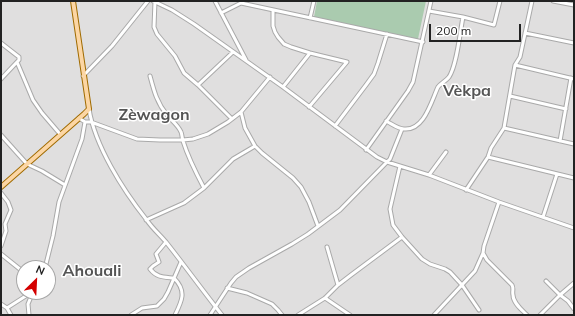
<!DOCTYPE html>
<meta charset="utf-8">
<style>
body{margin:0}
#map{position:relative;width:575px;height:316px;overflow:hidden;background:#f2efe9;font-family:Mulish,sans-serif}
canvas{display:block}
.frame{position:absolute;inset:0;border:2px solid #222;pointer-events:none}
.north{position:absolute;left:16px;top:260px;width:40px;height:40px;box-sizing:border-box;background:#fff;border:1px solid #a7a7a7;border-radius:50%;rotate:24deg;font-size:11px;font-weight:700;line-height:16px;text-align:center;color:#222}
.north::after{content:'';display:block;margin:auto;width:14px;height:18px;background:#d40000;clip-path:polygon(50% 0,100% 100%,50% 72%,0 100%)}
.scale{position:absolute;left:429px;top:24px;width:92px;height:18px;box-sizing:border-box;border:2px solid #222;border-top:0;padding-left:5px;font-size:12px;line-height:14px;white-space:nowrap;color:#222;-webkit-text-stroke:3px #fff;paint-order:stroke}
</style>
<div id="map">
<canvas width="575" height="316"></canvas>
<div class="frame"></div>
<div class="north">N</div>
<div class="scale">200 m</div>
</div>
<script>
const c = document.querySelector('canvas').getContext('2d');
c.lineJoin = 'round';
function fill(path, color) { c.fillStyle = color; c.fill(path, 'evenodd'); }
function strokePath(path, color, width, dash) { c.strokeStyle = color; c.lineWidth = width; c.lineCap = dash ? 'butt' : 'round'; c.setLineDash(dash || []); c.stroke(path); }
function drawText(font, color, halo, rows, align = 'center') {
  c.font = font + ' Mulish,sans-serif'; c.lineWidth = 3; c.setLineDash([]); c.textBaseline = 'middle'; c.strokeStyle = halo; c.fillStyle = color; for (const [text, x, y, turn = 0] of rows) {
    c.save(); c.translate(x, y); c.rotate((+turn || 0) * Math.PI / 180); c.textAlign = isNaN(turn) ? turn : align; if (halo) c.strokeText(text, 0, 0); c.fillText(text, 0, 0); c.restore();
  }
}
const residential = new Path2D(`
 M1,1H574V315H1ZM24,268H48V292H24Z`);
const cemetery = new Path2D(`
 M317,1H426L418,39L314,17Z`);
const minor = new Path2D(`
 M153,1L172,10L194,24L283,87L377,157L387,162L429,175L499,202L574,228
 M155,1L154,27L157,34L175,56L184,73L198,85L232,119
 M215,1L246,60
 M553,1L574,5
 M273,10V26L275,32L278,37L284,44L291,47L310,53L347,62L309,107
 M429,11L463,17L494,25L500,1
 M221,13L241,3L423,42
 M310,18L314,1
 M525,33L574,43
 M1,43L19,57V60L17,62L33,100L42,113L60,134
 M515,65L574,79
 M83,76L112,46L148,1
 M150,76C154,91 157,103 167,115C172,121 178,125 181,132C182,134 182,138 183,141C188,157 196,173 204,188
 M1,79L17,62
 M198,85L233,52
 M283,87L310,53
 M510,96L566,109
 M89,109C95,146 123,190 146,219C152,228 160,235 166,242C185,266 203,291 222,315
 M241,112L245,128L255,146L262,153L293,178L301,187L309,202L318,226
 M79,118L85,122H91L137,139L160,140H183L193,139L208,134L228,122L241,112L270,77
 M386,121C392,124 398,129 404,129C424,131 431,102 438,87C441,83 446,81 449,77C457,65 460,32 463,17
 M335,126L366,85L374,74L378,63L387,34
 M504,128L574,144
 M1,135L27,164L42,171L65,185
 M560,141L571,78
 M366,150L408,91L413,82L431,1
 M488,157L574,178
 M400,166L390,209L393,225L402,237L422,259L430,264L445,269L450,272L462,285L479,310
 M429,175L446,152
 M466,190L488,157L491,148L504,128L515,65L520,57L532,1
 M1,193L8,202L11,210L5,224L6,231L1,246
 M543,217L557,174
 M146,220L184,203L204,188L233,159L255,146
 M166,242L156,254L159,262L153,266L150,269C157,278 164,277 174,278C187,291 182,301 175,315
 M327,247L338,285
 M483,253L487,260L512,285C514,289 512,291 513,295C513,303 522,310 527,315
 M1,254L21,270L24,271
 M45,268L53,236L59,202L82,139L85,122
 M546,281L560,295L568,301L574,309
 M227,288L247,293L272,304L278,310L282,315
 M325,298L350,315
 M1,304L7,308L11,315
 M7,308L32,292
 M29,315L28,304L33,292
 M131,315L142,308L157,306L164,299L168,292L181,262
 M210,315L231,283L236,277L249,268L292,244L308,234L340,210L387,162L390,159L402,129
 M298,315L325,298L338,285L351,275L402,237
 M434,315L475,271L483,253L484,246L499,202
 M540,315L560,295L574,283`);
const major = new Path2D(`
 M1,187L84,114L89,109L73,1`);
const quarterNames = [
 ["Vèkpa",467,91],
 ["Zèwagon",154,115],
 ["Ahouali",92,271]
];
fill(residential, '#e0dfdf');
fill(cemetery, '#aacbaf');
strokePath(minor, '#a9a9a9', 5);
strokePath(major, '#a06b00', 6);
strokePath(minor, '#fff', 3);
strokePath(major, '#fcd6a4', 4);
drawText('bold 16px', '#555', '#fff', quarterNames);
</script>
